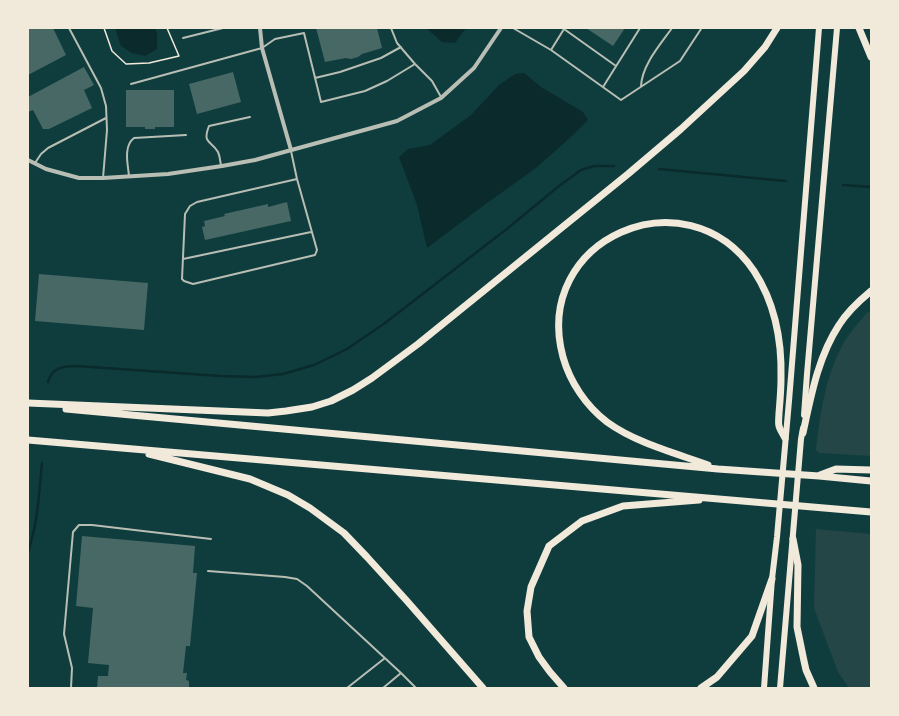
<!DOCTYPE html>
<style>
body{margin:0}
#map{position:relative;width:899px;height:716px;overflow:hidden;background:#0f3d3e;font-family:"Libre Baskerville",serif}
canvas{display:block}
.frame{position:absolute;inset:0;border:29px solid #f1e9da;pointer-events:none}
</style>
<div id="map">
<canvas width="899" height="716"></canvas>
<div class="frame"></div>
</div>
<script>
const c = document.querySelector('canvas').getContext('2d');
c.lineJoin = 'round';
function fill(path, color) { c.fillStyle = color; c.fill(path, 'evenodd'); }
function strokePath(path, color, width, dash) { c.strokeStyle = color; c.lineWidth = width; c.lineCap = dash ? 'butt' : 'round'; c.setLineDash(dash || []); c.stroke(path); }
const green = new Path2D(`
 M871,310V456L819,453L816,450C820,415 825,378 842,346C848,334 858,324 866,314Z
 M816,529L871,534V688H849L838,672L814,608Z`);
const water = new Path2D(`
 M115,28H155L157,33V49L145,56L132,53L121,46Z
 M426,28H466L455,43L442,42Z
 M524,73L541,87L583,112L588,120L572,136L536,168L487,203L427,248L417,205L399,157L408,149L430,145L471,115L499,85L515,74Z`);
const stream = new Path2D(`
 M659,169L786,181
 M843,185L871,187
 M48,382C52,367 64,366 77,366L220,376L255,377L283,374L314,365L347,349L385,323L508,228L559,186L581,170L594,166H614
 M28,552C38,523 39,493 42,463`);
const building = new Path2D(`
 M28,28H53L66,55L28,75Z
 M316,28H377L382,48L362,54L358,57L351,59L346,58L325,62Z
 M586,28H625L613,46Z
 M84,67L94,85L84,90L92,108L49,129H43L33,110L28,112V97Z
 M233,72L241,102L197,114L189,84Z
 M126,90H174V127H155V129H145V127H126Z
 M287,202L291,221L205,240L202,227L205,226L204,221L225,216L224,214L268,204V207Z
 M39,274L148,283L144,330L35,321Z
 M82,536L195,546L193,573H197L190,646H186L183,673H187L186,680L189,681V688H97L98,676H108L109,665L88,663L93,608L76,606Z`);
const path = new Path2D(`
 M104,28L112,51L126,64L149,63L179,56L167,28`);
const service = new Path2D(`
 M69,28L101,88L106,106L107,130L103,178
 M391,28L397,43L415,64
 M513,28L551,50L621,100L680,61L701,29L700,28
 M564,29L616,66
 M183,38L223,28
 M551,50L564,29
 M315,78L340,72L381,58L401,47
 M131,84L262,48L275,39L304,33L321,102L365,91L387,81L415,64L432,81L441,97
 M641,86C642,65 660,45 672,28
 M603,87L640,28
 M291,151L297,179L317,250L315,255L193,284L184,281L182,279L185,214L190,206L197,202L297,179
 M35,163L41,154L48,148L106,118
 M221,165C220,161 220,156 218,152C211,140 202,144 209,126L250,117
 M129,176C128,165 123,146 134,138L186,135
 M183,259L311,232
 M208,571L285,577L297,579L307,586L401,673L416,688
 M71,688L72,668L64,634L73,532L79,525H92L211,539
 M347,688L385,658
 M383,688L401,673`);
const minor = new Path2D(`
 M260,28L262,48L291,150
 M28,160L46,169L79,178H103L168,174L222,166L255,160L397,121L441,98L474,68L501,28`);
const primary = new Path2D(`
 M804,415L807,374L837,28
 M764,688L772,579L777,537L789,401L819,28
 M780,688L801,439L803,428`);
const motorway = new Path2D(`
 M859,28L871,57
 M28,403L268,413L286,411L312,407L331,401L353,390L372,378L418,344L628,174L681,129L744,71L765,47L777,28
 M66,409L718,469L819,476L871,481
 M803,433C811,396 818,357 839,325C847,312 859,301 871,291
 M28,440L871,512
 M149,454L250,479L288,495L310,508L344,533L367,557L407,601L483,688
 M708,465C675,453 636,443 607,422C586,406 570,382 563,357C531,239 686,171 754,271C775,303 782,341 781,379C781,390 780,401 779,413C779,417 778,422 779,426C780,430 783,434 785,438
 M820,475L836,469L871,470
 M793,539L798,565L797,627L804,661L806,670L814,688
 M564,688L550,672L539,657L529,637L527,611L531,587L549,546L582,521L623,506L699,500
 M701,688L717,677L752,636L772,579`);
fill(green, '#244646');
fill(water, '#0a2a2b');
strokePath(stream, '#0a2a2b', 2.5);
fill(building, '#486865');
strokePath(path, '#f1e9da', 1.5);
strokePath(service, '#b8beb3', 2);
strokePath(minor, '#b8beb3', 4);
strokePath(primary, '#f1e9da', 6);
strokePath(motorway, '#f1e9da', 7);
</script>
